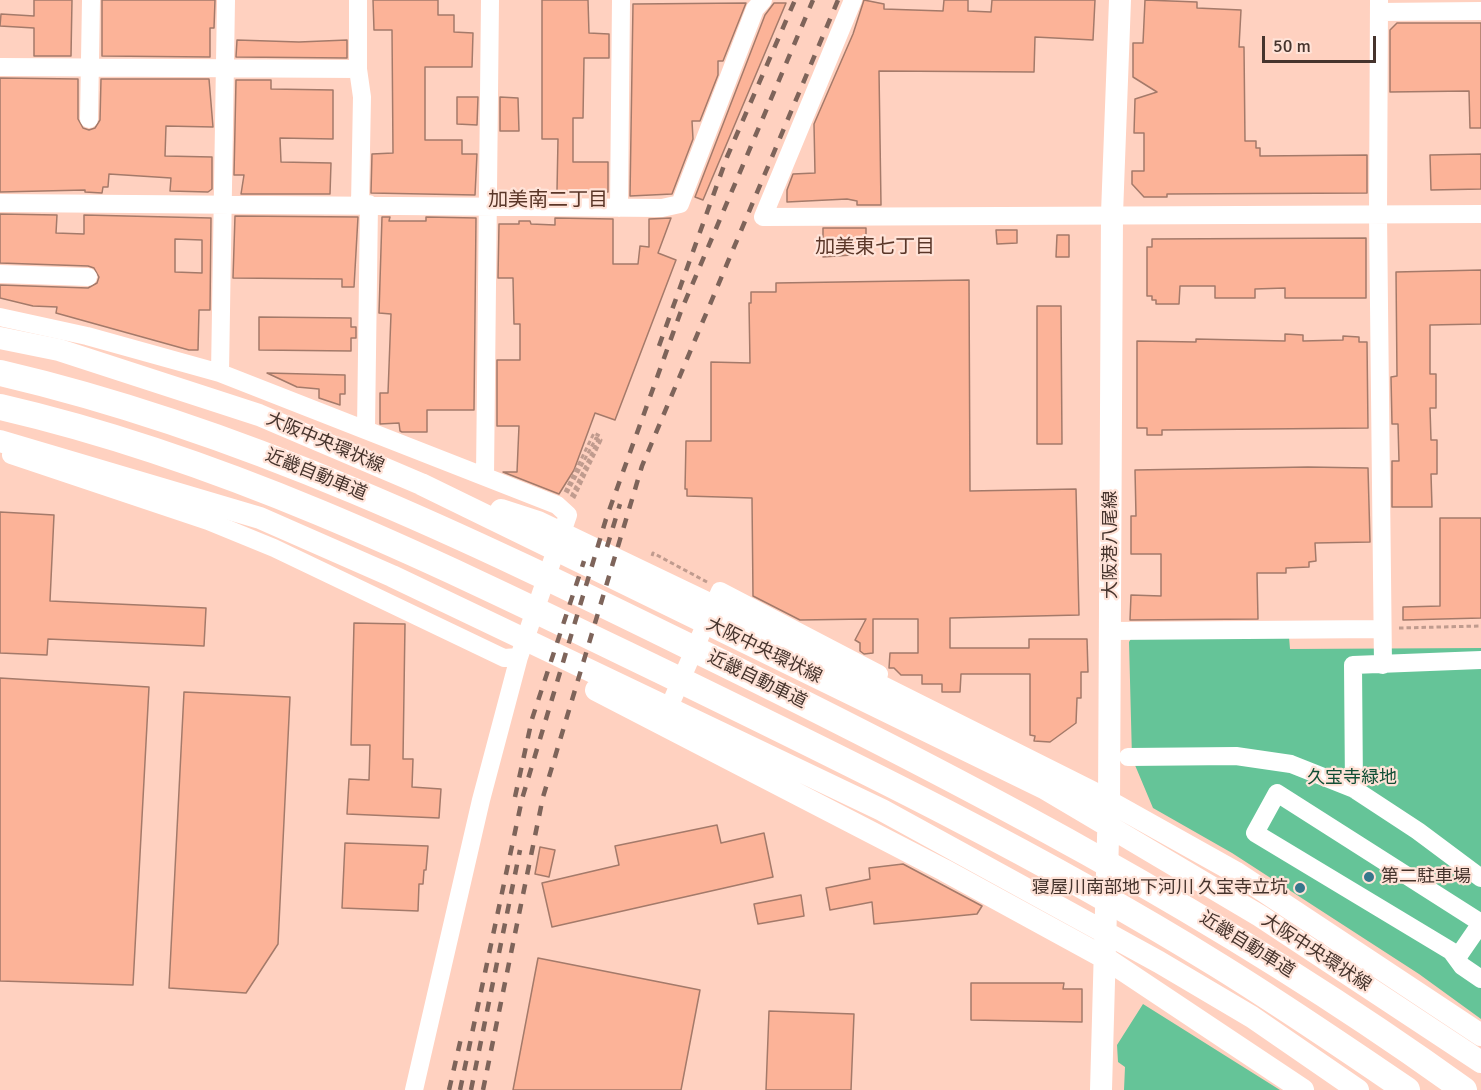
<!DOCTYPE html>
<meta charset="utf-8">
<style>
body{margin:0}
#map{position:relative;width:1481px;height:1090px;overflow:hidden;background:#ffd1c0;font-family:Signika,sans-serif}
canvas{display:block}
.scale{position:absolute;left:1262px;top:36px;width:114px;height:27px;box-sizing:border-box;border:3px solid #46342d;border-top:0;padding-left:8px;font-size:18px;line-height:21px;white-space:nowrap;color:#46342d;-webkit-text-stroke:4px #ffe3d8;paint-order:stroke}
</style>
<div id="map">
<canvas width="1481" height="1090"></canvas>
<div class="scale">50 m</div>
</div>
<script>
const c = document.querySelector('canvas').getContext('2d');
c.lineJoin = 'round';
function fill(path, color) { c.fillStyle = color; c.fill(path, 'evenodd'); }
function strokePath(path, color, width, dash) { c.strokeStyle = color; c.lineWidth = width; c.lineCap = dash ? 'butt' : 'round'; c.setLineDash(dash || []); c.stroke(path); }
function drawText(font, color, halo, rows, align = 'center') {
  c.font = font + ' Signika,"Noto Sans JP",sans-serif'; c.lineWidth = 4.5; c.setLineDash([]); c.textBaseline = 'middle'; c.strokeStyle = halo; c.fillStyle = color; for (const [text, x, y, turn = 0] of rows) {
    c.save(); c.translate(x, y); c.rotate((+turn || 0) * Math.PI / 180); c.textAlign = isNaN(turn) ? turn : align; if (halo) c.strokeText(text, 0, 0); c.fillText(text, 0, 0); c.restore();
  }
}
const green = new Path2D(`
 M1132,637H1289L1290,649L1481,648V1019L1419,974L1232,853L1153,808L1132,758L1129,642Z
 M1143,1004L1280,1090H1124L1125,1067L1118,1062L1117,1045Z`);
const building = new Path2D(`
 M34,0H72L71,56H34V28L0,26L1,14L34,16Z
 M102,0H215L214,28H210V57L102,56Z
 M373,0H438V15H454V32L473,33L472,67H425V140H462V154H477L475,195L371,193L372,154L393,153L392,30H374Z
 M542,0H588L589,33L609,34V58H584L583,118H573V162H608V192L557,191L558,139H542Z
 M864,0L884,4V9L943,11L944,0H968V11L991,12L992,0H1095L1093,40L1035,37L1034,72L879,71L881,205H857V201L847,199L787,202V190L793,174L815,173L814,124L853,34Z
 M1145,0L1197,2V8L1241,10L1239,47H1244L1245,141H1256V148H1260V156L1367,155V193L1167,194V197H1144L1132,184V171H1144V133H1134L1135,99L1157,92L1133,77V43H1143Z
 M746,3L723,61H718V75L700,121H692L693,139L672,194L630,196L633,4Z
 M774,3H786L703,200L695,197L765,15Z
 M1397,23H1481V128H1470L1469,91L1390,92V30Z
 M237,40L299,42L347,40V58L236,57Z
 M0,78L78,79V119L83,128L89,130L95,128L100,120L101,79H209L213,127L166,126L165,156L212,157V189L208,192L170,191L171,178L109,174L108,187H103L102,193L85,192V190L0,192Z
 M236,80H271V89L333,90V139L280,138L281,162L331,163L330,194H241L244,175H234Z
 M457,97H478L477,125L457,124Z
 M500,97L518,98L519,131H500Z
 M1481,154V189L1431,190L1430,155Z
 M0,214L57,215L56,233L84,234V215L211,218L210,310H199L198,350H189L56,313L57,307L33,306L0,298V285L88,288L97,283L99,277L94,268L88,266L0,263ZM175,239L202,240V273L175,272Z
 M235,216L358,217L354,287H342V279L233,278Z
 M382,217H390L389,221H426V217L476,218L474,410H427V432H402L400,431L399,423L380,424V393H388L391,314L379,313Z
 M555,218L613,219V264H638L640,246L649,247V219L671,218L658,253L676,260L615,420L595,413L574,470L559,494L503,472H517L519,426H497V360H520V324H514L513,278H498L499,224H519V221H530L531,224L555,225Z
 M823,228H866V254L823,257Z
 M996,230H1017V243L997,244Z
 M1057,235H1069V257H1056Z
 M1366,238V298H1285V288L1255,289V298H1215V286H1180L1179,304H1156V300H1152V296H1147V247H1152V239Z
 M1481,270V324L1430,325V374H1436V408H1430L1431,440H1437V474H1431L1432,507H1392V461H1399L1398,424H1392L1391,377L1397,376L1396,272Z
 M969,280L970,491L1076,489L1079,615L950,618V648H1029V639H1087L1088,672H1081V698H1077L1076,723L1050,742L1034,741L1035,736L1030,735V674H961L960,692H942V684H922V675H901L894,668H889L890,653H918V619H873V653L864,654L860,651V643L855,640L866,619L800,620L753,596L752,498L687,496V489H685L686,441H711V362L750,363L749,303H751V292H776V283Z
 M1037,306H1061L1062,444H1037Z
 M259,317L351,318V327H356V338H351V351L259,350Z
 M1285,334L1303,335V341L1343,340V336L1359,337V342H1367L1368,428L1162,430V435H1147V428H1137V341L1196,342V339L1285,341Z
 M267,373L345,375V394H340V405L319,398V389L297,387Z
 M1308,467L1368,468L1370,542L1315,543L1316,561L1309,562V567L1286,568V573H1257L1258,619L1130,620L1131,595L1161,596V554H1131V516H1136L1135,470Z
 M0,512L54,515L50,601L206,608L204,646L48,639L47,655L0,653Z
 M1440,518H1481V618L1403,620V607L1440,606Z
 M354,623L405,624L403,759H413L412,787L441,789L439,818L347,814L349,779L369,780L370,745H351Z
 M0,678L149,687L133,985L0,981Z
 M184,692L290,697L278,944L246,993L169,988Z
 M717,825L721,843L764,833L773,877L552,927L542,883L619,865L615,846Z
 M345,843L428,846L426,870H424L423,884H419L418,911L342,908Z
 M540,847L555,850L549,877L535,874Z
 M903,864L982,906L977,914L874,924L872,902L830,910L826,888L870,879L869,868Z
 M801,895L804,916L758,924L754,904Z
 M538,958L700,990L681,1090H513Z
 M971,983H1064L1063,989H1082V1022L971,1020Z
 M769,1011L854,1014L851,1090H766Z`);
const path = new Path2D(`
 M565,492L594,433L600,436L571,497
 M567,493L596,438L601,440L573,500
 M652,556L653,553L707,582
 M1399,628L1481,626`);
const minor = new Path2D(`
 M358,0V69L362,97L360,204
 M853,0L763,217L1481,214
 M1379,0L1378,215L1383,665
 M1379,12L1481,11
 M0,67L358,69
 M89,119L91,0
 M0,203L662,208L680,204L755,9L763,0
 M619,208L621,0
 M0,274L88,277
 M0,317L87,336L220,373L557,505L568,515L519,657L504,658L274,548L208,521L11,455
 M220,373L226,0
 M366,428L369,204
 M485,476L490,0
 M1110,631L1382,629
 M663,721L720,591L879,674
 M1128,757L1236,756L1291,764L1354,789L1418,831L1481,878
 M1354,789L1353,665L1481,660
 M1481,923L1277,793L1255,833L1451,951L1462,966L1481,979
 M1457,958L1481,923
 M414,1090L481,800L519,657`);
const major = new Path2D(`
 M0,338L59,350L259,415L421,484L1044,788L1260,916L1481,1062
 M0,441L260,518L392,576L882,810L1159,962L1252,1017L1358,1090
 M501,510L538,522L874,683L1092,792L1235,872L1481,1035
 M596,690L944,870L1105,958L1303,1090
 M1101,1090L1109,802L1112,214L1120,0`);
const highway = new Path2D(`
 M0,373C245,430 470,539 694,649C960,779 1223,916 1464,1090
 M0,407C230,460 440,564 651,666C842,759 1035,852 1216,964C1281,1004 1344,1047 1407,1090`);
const rail = new Path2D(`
 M659,346L727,157L795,0
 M607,547L620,504
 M515,797L532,719L584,561
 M449,1090L462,1034
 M460,1090L522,799L606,519L681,311L813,0
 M471,1090L520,850
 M483,1090L543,797L642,466L838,0`);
const markers = [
 [1369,877,6,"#37778b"],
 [1300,888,6,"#37778b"]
];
const streetNames = [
 ["大阪中央環状線",325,443,23],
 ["近畿自動車道",316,475,22],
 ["大阪港八尾線",1111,545,-90],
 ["大阪中央環状線",764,651,26],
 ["近畿自動車道",757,680,26],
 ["近畿自動車道",1247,945,32],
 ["大阪中央環状線",1316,953,33]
];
const parkNames = [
 ["久宝寺緑地",1352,778]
];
const poiNames = [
 ["第二駐車場",1381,877],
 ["寝屋川南部地下河川 久宝寺立坑",1288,888,"right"]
];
const neighbourhoodNames = [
 ["加美南二丁目",548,201],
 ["加美東七丁目",875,248]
];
fill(green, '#65c498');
fill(building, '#fcb398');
strokePath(building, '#a47a6a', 1.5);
strokePath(path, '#c09b8e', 3, [4.5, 3]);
strokePath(minor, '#fff', 18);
strokePath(major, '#fff', 22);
strokePath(highway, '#fff', 26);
strokePath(rail, '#7e645a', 4.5, [10, 10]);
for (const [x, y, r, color] of markers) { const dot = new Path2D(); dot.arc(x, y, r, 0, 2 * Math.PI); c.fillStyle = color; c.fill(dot); strokePath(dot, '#ffe3d8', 2); }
drawText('18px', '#46342d', '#ffe3d8', streetNames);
drawText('18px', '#114e35', '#ffe3d8', parkNames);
drawText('18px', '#46342d', '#ffe3d8', poiNames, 'left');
drawText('20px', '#5a3628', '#ffe3d8', neighbourhoodNames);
</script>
